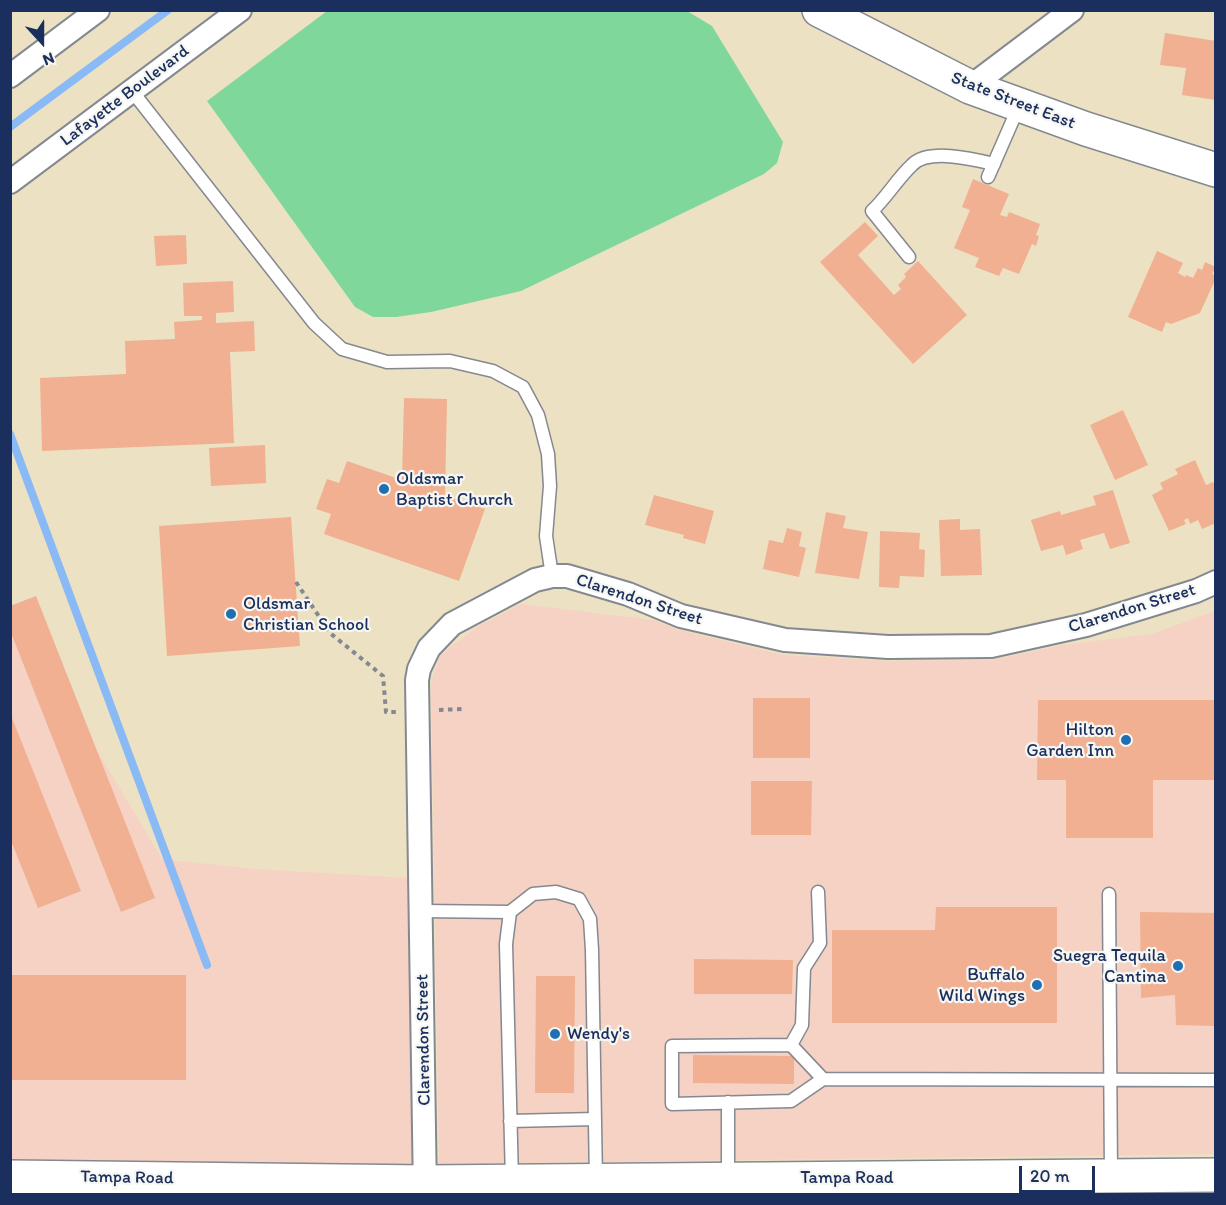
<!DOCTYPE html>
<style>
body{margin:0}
#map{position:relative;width:1226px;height:1205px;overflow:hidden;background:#ede1c3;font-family:Itim,sans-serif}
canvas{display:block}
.frame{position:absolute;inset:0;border:12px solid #1b2f5e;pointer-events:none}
.north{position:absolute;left:12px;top:12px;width:60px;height:60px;-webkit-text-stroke:4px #f6f6f2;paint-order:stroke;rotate:159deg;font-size:16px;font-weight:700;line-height:24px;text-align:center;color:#1b2f5e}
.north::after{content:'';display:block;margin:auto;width:21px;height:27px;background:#1b2f5e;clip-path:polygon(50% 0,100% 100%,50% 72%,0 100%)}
.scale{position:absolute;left:1019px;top:1166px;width:76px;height:27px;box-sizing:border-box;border:3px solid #1b2f5e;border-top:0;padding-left:8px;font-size:18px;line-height:21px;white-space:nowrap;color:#1b2f5e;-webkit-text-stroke:4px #f6f6f2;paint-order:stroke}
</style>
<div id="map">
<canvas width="1226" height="1205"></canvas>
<div class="frame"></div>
<div class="north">N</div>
<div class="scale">20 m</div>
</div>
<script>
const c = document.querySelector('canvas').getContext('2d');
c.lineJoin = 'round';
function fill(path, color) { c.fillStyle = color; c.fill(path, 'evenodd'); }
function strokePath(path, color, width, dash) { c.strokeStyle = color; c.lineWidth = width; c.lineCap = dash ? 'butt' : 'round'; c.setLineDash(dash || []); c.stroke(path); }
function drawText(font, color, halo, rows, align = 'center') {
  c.font = font + ' Itim,sans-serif'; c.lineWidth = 4.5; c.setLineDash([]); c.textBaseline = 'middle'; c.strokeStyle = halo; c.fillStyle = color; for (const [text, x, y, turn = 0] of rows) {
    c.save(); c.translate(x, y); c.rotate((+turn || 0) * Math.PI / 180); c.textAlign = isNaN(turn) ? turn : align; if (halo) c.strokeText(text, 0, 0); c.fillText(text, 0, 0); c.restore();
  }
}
const built = new Path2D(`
 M521,604L653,620L679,630L783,655L888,661L992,660L1063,645L1152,634L1215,611V1154L439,1164L431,682L440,657L449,648L479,626Z
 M10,605L162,859L255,869L407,878L413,1165L348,1166L11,1160Z`);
const green = new Path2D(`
 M327,11H687L712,26L783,142L777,163L764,174L521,291L431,312L396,317H373L355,307L207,101Z`);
const stream = new Path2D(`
 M10,127L168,10
 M10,434L207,965`);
const building = new Path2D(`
 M1165,33L1216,41V100L1182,95L1186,68L1160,65Z
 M973,179L1009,194L1000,215L1007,217L1009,212L1040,224L1036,235L1039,236L1036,246L1032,244L1019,274L1003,268L999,276L975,267L979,258L954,248L970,210L962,207Z
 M865,222L878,236L858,255L894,295L901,289L898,285L906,277L904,274L918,261L967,315L913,364L820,262Z
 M186,235L187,264L156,266L154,236Z
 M1157,251L1183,263L1178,273L1185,277L1186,275L1193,278L1198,268L1202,270L1205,262L1216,267L1212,274L1216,276V278L1200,313L1171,324L1166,322L1162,332L1128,317Z
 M233,281L234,312L216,313V323L254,321L255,351L230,352L234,443L42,451L40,378L126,374L125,341L175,339L174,322L202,320V316H184L183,283Z
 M404,398L447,399L445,495L485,509L459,581L324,534L331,514L316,509L327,479L339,483L347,461L402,480Z
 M1123,410L1148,465L1115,480L1090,425Z
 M265,445L266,483L211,486L209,448Z
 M1195,460L1206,485L1213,482L1216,487V523L1202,529L1198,520L1190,524L1188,518L1184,520L1186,524L1169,531L1152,495L1163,489L1160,483L1178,474L1175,469Z
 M1113,490L1130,543L1110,549L1104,533L1080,540L1083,549L1066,555L1063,545L1041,551L1031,520L1060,511L1061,515L1096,505L1093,496Z
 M654,495L714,511L705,544L683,538L684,535L645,525Z
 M826,512L846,516L843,528L868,532L859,579L815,573Z
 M291,517L300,646L167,656L159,526Z
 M960,519V530L980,529L982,575L941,576L939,520Z
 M787,528L802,532L799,546L806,548L799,577L763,569L769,540L783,543Z
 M880,531L920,533L919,549L925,550L924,577L900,576L899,588L879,587Z
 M36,596L155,898L121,912L10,630V606Z
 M753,698H810V758H753Z
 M1038,700H1215V780H1153V838H1066V780H1037Z
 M10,713L81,891L38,908L10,838Z
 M751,781H812L811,835H751Z
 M936,907H1057V1023H832V930H935Z
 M1140,912L1216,913V1026L1176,1025L1175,995L1141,998Z
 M694,959L793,960L792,994H694Z
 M10,975H186V1080H10Z
 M536,976H575L574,1093H535Z
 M693,1055L794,1056V1084L693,1083Z`);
const path = new Path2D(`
 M296,582L330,633L383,676L386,712H396
 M439,710L462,709`);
const lane = new Path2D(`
 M132,91L314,323L342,349L387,362L450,361L493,371L523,387L538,415L548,454L550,486L546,536L552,576
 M988,177L1019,106
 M909,257L872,211C887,197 897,179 912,165C928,148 973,159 994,164
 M1109,894L1111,1175
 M421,911L510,912L533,894L556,892L579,899L590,919L592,950L596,1180
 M510,912L506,944L512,1181
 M791,1045L802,1025L804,968L820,943L818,892
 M823,1079L791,1045L672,1046V1104L791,1101L823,1079L1216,1080
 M728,1102V1179
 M510,1121L595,1119`);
const street = new Path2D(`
 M10,76L98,10
 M970,87L1072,10
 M10,182L240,10
 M425,1194L417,680L419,669L429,648L452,624L535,580L552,576H567L628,594L681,616L785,640L888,647L991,646L1086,625L1196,591L1216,582`);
const secondary = new Path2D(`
 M819,10L970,87L1086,129L1216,170`);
const primary = new Path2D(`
 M10,1177L426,1182L1216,1175`);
const markers = [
 [384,489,6,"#1f6fb2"],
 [231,614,6,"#1f6fb2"],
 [1126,740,6,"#1f6fb2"],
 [1178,966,6,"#1f6fb2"],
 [1037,985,6,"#1f6fb2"],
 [555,1034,6,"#1f6fb2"]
];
const streetNames = [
 ["Lafayette Boulevard",125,96,-37],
 ["State Street East",1013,101,21],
 ["Clarendon Street",639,600,18],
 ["Clarendon Street",1132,609,-17],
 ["Clarendon Street",424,1040,-91],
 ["Tampa Road",127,1178,1],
 ["Tampa Road",847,1178]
];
const poiNames = [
 ["Oldsmar",396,479],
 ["Baptist Church",396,500],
 ["Oldsmar",243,604],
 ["Christian School",243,625],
 ["Hilton",1114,730,"right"],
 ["Garden Inn",1114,751,"right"],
 ["Suegra Tequila",1166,956,"right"],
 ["Cantina",1166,977,"right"],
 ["Buffalo",1025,975,"right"],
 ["Wild Wings",1025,996,"right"],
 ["Wendy's",567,1034]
];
fill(built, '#f5d2c3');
fill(green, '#80d79b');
strokePath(stream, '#8abaf5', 8);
fill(building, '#f0b091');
strokePath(lane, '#848890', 15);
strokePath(street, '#848890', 26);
strokePath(secondary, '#848890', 36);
strokePath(primary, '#848890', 36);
strokePath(path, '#848890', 4, [4.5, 4.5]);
strokePath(lane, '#fff', 12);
strokePath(street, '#fff', 22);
strokePath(secondary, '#fff', 33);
strokePath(primary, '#fff', 33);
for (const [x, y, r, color] of markers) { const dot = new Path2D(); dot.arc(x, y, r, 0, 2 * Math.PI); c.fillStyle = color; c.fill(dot); strokePath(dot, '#f6f6f2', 2); }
drawText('18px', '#1b2f5e', '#f6f6f2', streetNames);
drawText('18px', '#1b2f5e', '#f6f6f2', poiNames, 'left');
</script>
